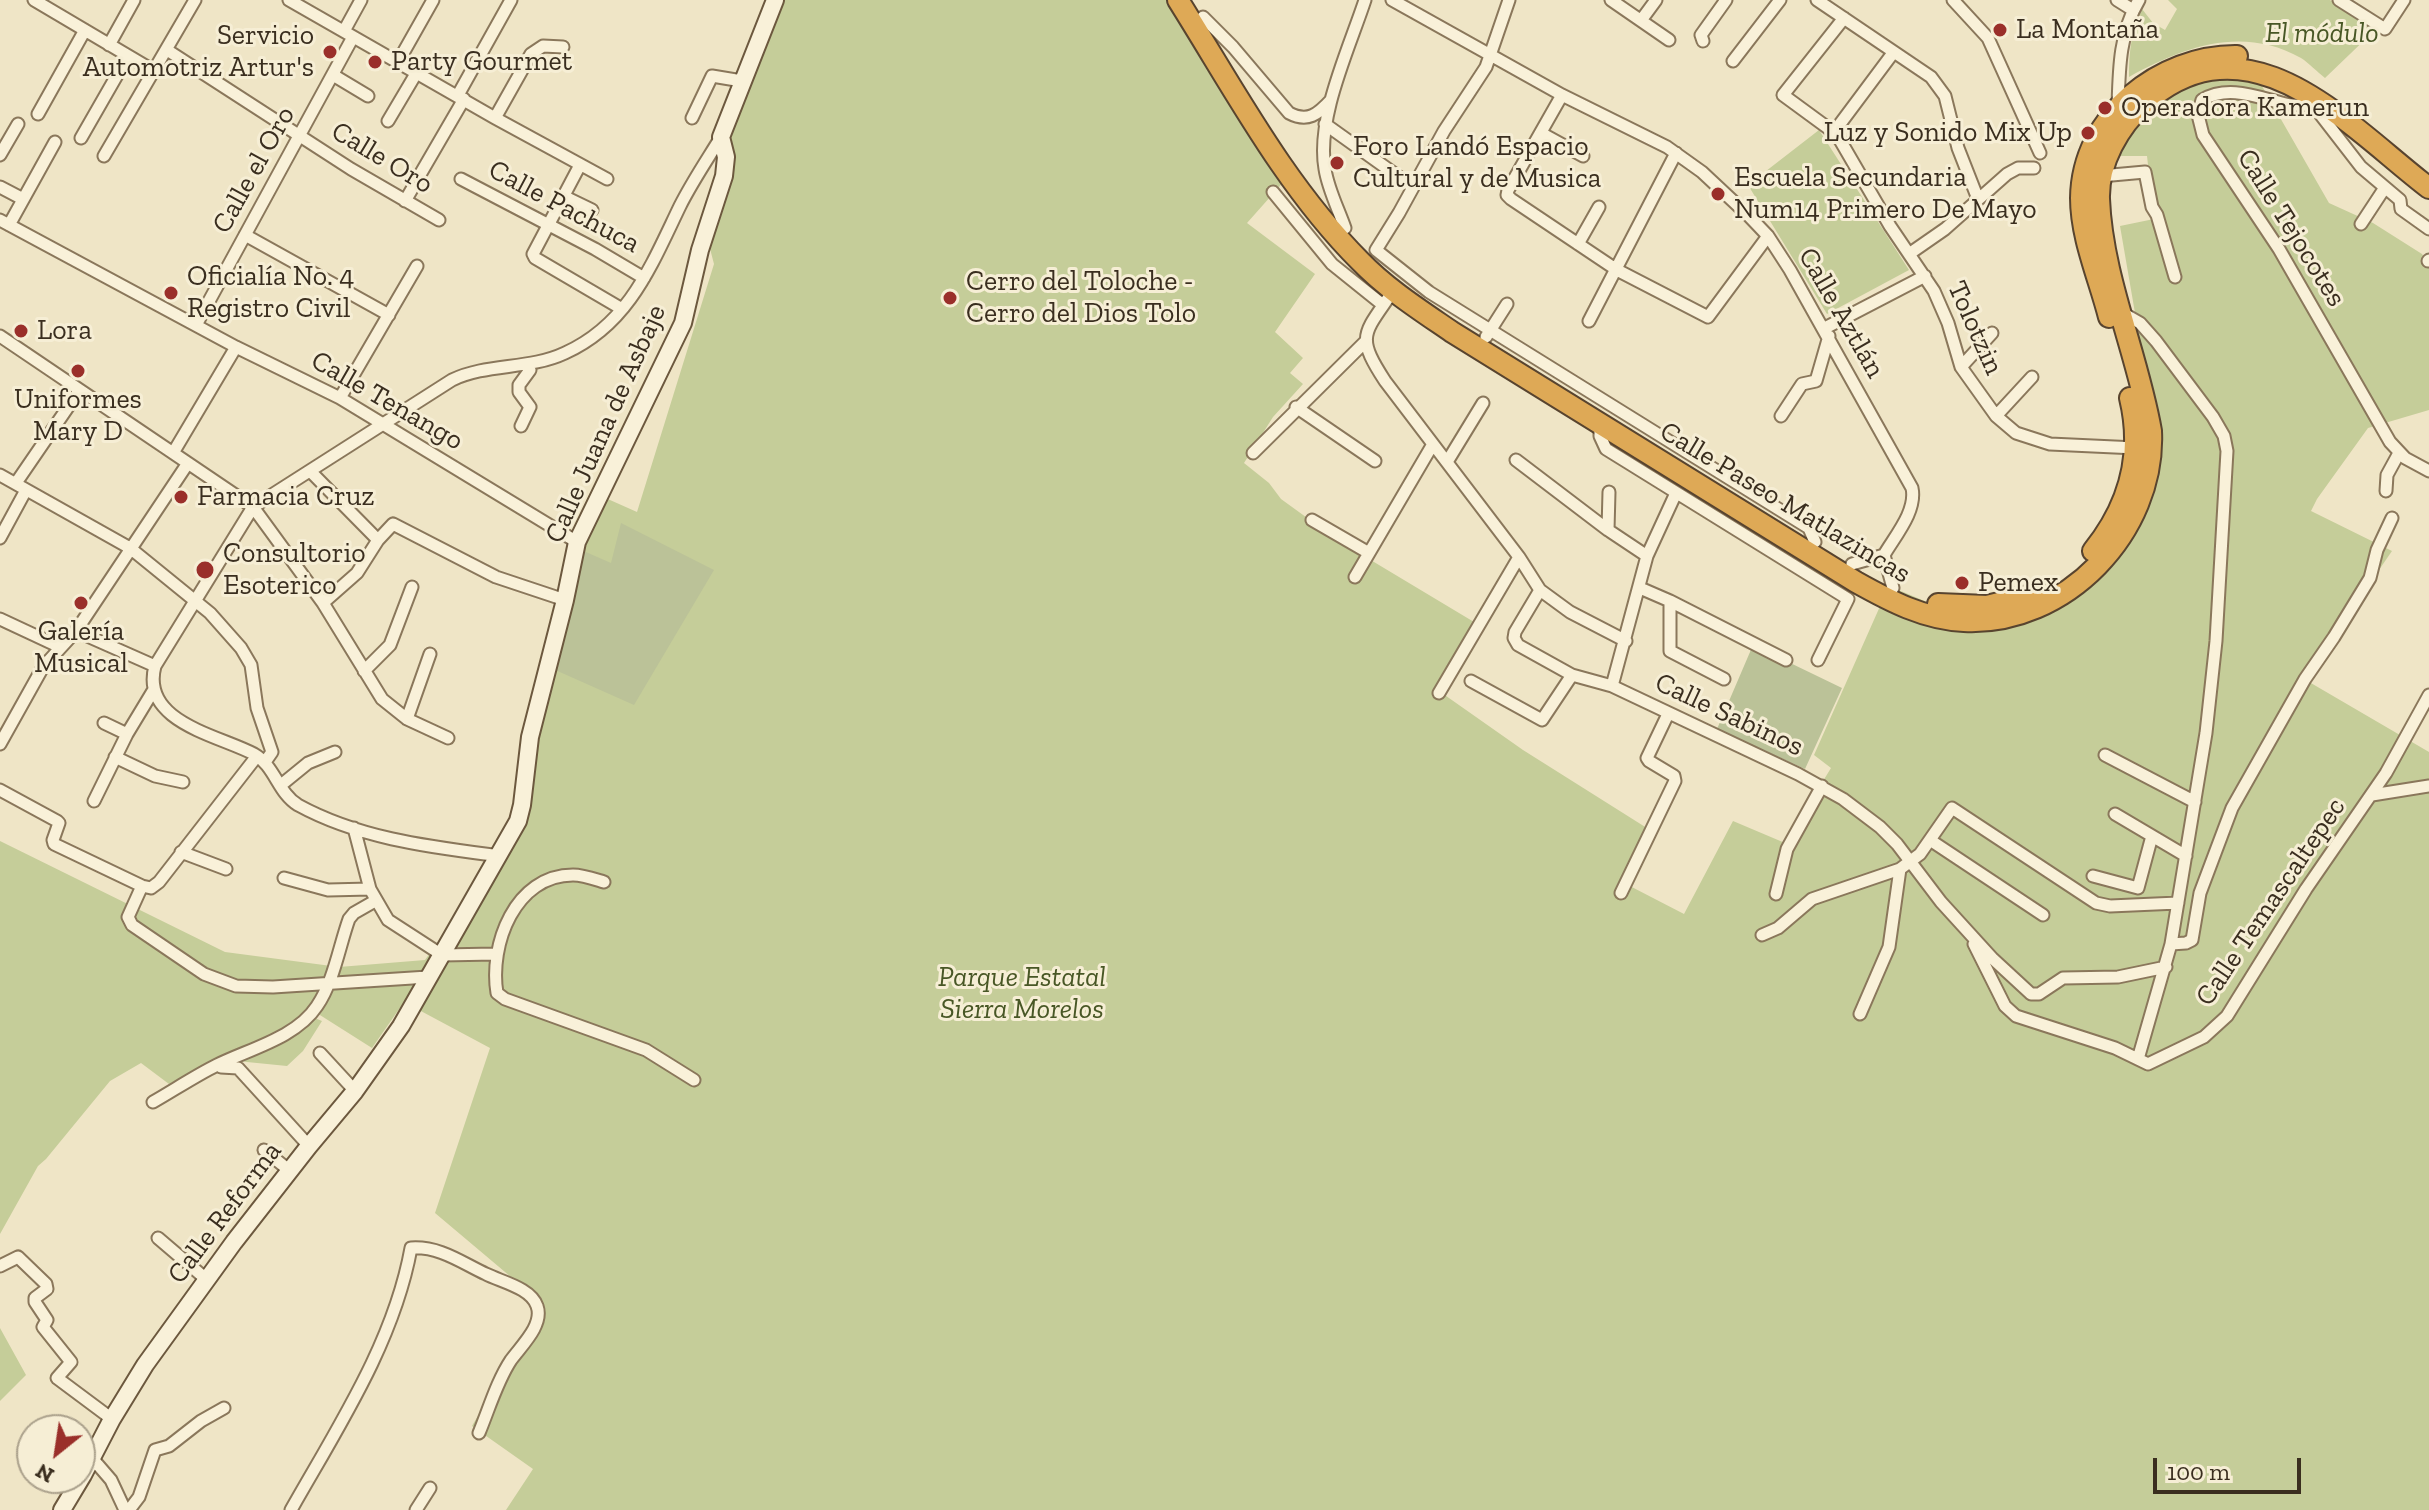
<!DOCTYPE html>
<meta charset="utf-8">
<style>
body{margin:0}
#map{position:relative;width:2429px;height:1510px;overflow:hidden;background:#efe5c6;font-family:"Zilla Slab",serif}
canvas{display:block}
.north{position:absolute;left:16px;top:1414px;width:80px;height:80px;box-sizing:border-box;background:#f6eed5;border:2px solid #aba18c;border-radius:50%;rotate:210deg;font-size:22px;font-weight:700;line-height:32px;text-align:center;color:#3a2e1f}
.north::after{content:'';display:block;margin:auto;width:28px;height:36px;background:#9a2f2a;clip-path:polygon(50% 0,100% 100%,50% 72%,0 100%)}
.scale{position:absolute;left:2153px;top:1458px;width:148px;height:36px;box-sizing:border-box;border:4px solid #3a2e1f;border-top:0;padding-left:10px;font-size:24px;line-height:28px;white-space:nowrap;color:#3a2e1f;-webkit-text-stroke:6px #f6eed5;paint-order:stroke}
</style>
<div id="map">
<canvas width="2429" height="1510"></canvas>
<div class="north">N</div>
<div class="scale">100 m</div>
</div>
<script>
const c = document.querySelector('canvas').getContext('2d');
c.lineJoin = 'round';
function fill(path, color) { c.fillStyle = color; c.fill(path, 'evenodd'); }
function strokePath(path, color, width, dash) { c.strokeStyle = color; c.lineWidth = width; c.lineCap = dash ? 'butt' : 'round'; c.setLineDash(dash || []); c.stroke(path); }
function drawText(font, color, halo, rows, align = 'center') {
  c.font = font + ' "Zilla Slab",serif'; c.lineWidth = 6; c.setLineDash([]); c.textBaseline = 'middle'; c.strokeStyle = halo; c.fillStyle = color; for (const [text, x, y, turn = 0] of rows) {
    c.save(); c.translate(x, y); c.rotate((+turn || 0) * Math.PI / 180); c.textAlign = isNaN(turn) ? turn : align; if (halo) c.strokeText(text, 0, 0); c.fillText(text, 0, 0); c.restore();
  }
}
const green = new Path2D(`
 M769,0H1187L1295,169L1247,223L1315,274L1275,332L1303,358L1290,373L1303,384L1273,417L1244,463L1269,483L1281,499L1339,541L1479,625L1439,691L1523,750L1650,830L1624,883L1684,914L1733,821L1785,843L1831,768L1814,755L1889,586L1927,602L1963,609L2075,583L2159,452L2120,226L2154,219L2147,156H2117L2130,114L2243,53L2329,203L2373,223L2422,254L2429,265V410L2368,428L2317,499L2311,511L2392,551L2304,679L2429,752V1510H506L533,1469L472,1426L543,1304L435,1213L490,1048L404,1002L372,1048L312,1010L305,1014L322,1021L303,1051L287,1066L217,1059L169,1084L141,1063L110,1081L46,1159L38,1166L0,1234V841L225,952L339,967L425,960C471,899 503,831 536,763L527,746L574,569L601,496L637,512L714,264L702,218L742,82Z
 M2168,0H2330L2375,30L2325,78C2317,72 2309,63 2301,58C2242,25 2183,47 2129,77C2129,52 2131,32 2142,9L2153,23L2165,30L2177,9Z
 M1819,130L1909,270L1827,314L1748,185Z
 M0,1328L26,1375L0,1401Z`);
const cemetery = new Path2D(`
 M621,523L714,570L634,705L553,669L579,549L611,563Z
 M1753,645L1842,688L1805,769L1717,729Z`);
const street = new Path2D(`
 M34,0L154,71
 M289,0L495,118L607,179
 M1392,0L1562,95L1667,147L1702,172L1749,216L1768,236L1790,270L1912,488C1917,511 1895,536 1884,555L1852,564
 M1509,0L1486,67L1444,131L1399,213L1376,250L1429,292L1809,528L1815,542
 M1611,0L1669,40
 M1817,0L1931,77L1945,96L1958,148L1978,199
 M1953,0L1988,38L2040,153
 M2117,0L2133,10
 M2339,0L2385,29L2404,0
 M1203,17L1233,47L1289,113C1308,123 1318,114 1331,100
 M1844,18L1783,95L1828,128L1840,140L1890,226L1934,291L1948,323L1961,367L1996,416L2016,433L2050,444L2136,448
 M1642,19L1656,0
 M344,31L361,0
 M1703,41L1701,35L1726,0
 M109,45L134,0
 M167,50L351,169L439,220
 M1733,61L1780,0
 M398,62L433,0
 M333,75L368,96
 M458,95L511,0
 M1562,95L1508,190L1507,195L1511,199L1617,270L1708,317L1768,236
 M2315,102L2313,105C2304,105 2295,106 2286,104C2259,98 2229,84 2202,100L2198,115L2203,135L2279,249L2390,442L2405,458L2429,471
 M2313,105L2361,167L2400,200L2401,209L2429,229
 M2118,108C2119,71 2119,33 2139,0
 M38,114L85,30
 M495,118L531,54L543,46L563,47
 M692,118L712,76L742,81
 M388,121L417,72
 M1325,124L1413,187
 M1834,132L1893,53
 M1541,133L1583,156
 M81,138L128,56
 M0,155L18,124
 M104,156L195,0
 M580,165L533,254L535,258L622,309
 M421,173L464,99
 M2101,176L2145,172L2152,207L2157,215L2175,277
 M461,179L595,249L644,278
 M0,187L23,199
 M1273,192L1332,264L1383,305
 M563,196L592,210
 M405,201L412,189
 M0,220L236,347L340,398L577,542
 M2361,224L2384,189
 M9,225L55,142
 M1345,228C1338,208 1328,189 1325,169C1316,118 1349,49 1365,0
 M245,235L389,315
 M1578,244L1599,207
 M1909,254L1945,229L2007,174L2018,168H2034
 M2428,261L2429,260
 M1393,291C1364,334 1355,335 1385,381L1519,557L1540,590L1570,612L1626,641
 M2119,311L2140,323L2156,341L2213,417L2224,436L2227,451L2216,641L2206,733L2171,944L2138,1059
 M1589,321L1676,153
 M196,325L353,37
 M1825,328L1925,276
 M0,336L253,507L323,603L382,699L407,719L448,738
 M1486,337L1507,304
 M1961,367L1992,333
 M340,398L417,266
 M1296,407L1375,461
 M1781,416L1802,384L1816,381L1829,336
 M1996,416L2032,377
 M1600,424V436L1606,449L1848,599L1818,660
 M521,426L530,407L519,392V385L530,370
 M173,453L236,347
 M1253,453L1365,342
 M1516,460L1608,530L1647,556
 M1447,462L1483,403
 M310,471L378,540
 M0,475L130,548L210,613L241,648L251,665L257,708L272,752L265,762
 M16,483L79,391
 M2386,491L2387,475L2399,453
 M1312,520L1369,553
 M1608,530L1609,492
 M0,538L26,490
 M1884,555L1893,588
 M1355,577L1433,444
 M1640,588L1670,601L1786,660
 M1540,590L1515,632L1514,638L1518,645L1572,675L1612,686L1798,774L1843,799L1880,827L1897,844L1941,902L1992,958L2031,994H2039L2063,978L2118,977L2166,967
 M1670,601V651L1724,679
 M323,603L357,573L378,540L393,524L496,577L565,600
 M0,619L60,647
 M76,631L155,666
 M364,671L390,645L412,587
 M1471,681L1542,720L1572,675
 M1612,686L1647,556L1676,493
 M1439,693L1519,557
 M407,719L430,654
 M104,723L127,734
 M0,744L43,667L76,631L188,463
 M2105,755L2195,802
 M257,756L159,882L151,888L142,886L128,917L132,925L204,974L236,986L273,987L428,977
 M115,757L155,776L183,782
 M281,785L308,763L335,752
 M0,790L57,821L59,823L53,840L54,844L142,886
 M2372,795L2429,786
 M94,801L127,734L153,691
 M2115,814L2186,856
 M354,828L370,889L388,920L442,955L495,954
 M1930,840L2043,915
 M181,852L226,869
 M500,856C431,847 360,839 298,805C278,793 275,766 254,754C218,735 140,722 155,666L253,507L452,380C487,363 529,370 565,353C629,324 651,266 680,206C692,182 707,160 721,137
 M2093,876L2138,888L2152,836
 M284,878L328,890L370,889
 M604,882C594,879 583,875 573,875C515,875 489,945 497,993L505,999L646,1050L694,1080
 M1621,893L1675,781L1674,776L1649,761L1647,758L1668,714
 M1776,894L1787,849L1822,786
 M1762,935L1778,928L1812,899L1900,869
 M1974,944L2005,1006L2016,1016L2115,1048L2148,1064L2204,1037L2227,1016L2306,889L2386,773L2429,695
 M2171,944L2186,943L2192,940L2200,893L2232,808L2305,679L2334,637L2370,578L2377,550L2392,518
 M1860,1014L1889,947L1900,869L1920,854L1952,808L2096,903L2110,906L2178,903
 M320,1053L355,1091
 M221,1067L238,1068L309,1146
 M153,1102C174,1090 195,1076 217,1065C249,1049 296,1038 317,1006C334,981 339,947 349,919L354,913L375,901
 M264,1150L290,1171
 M158,1238L206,1279
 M0,1266L18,1257L46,1284L47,1289L35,1298V1302L47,1320L43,1327L71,1362L57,1378L112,1419
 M92,1458L111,1480L125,1510
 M129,1510L139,1497L155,1450L169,1446L201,1421L224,1408
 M291,1510C338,1427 394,1342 411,1248C440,1246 462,1263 486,1274C502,1282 531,1288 537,1306C544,1325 521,1346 511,1360C497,1381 489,1409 479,1433
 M416,1510L430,1488`);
const secondary = new Path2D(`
 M62,1510L83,1475L112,1419L145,1365L234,1242L309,1146L355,1091L401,1026L518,821L522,805L530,737L565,600L577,542L683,323L700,250L724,176L726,157L721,137L775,0`);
const highway = new Path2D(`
 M1178,0C1234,89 1285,186 1360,261C1387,289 1420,310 1452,332L1856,582C1890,601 1924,619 1964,621C2065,626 2156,532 2151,431C2138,355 2102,277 2099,199C2098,163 2119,126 2145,103C2250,11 2348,126 2429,188
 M2109,317C2099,278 2081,238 2081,198C2082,116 2160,55 2237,56
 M2093,551C2129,506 2144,456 2130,398
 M1938,604L1987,606L2040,593`);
const markers = [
 [2000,30,8,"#9a2f2a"],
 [330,52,8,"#9a2f2a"],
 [375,62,8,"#9a2f2a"],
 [2105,108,8,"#9a2f2a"],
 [2088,133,8,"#9a2f2a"],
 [1337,163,8,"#9a2f2a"],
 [1718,194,8,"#9a2f2a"],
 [171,293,8,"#9a2f2a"],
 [950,298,8,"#9a2f2a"],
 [21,331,8,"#9a2f2a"],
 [78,371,8,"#9a2f2a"],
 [181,497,8,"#9a2f2a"],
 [205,570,10,"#9a2f2a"],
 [1962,583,8,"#9a2f2a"],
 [81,603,8,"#9a2f2a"]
];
const poiNames = [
 ["La Montaña",2016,30],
 ["Servicio",314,36,"right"],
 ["Automotriz Artur's",314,68,"right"],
 ["Party Gourmet",391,62],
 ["Operadora Kamerun",2121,108],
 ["Luz y Sonido Mix Up",2072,133,"right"],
 ["Foro Landó Espacio",1353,147],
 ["Cultural y de Musica",1353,179],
 ["Escuela Secundaria",1734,178],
 ["Num14 Primero De Mayo",1734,210],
 ["Oficialía No. 4",187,277],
 ["Registro Civil",187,309],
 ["Cerro del Toloche -",966,282],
 ["Cerro del Dios Tolo",966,314],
 ["Lora",37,331],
 ["Uniformes",78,400,"center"],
 ["Mary D",78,432,"center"],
 ["Farmacia Cruz",197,497],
 ["Consultorio",223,554],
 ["Esoterico",223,586],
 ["Pemex",1978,583],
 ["Galería",81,632,"center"],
 ["Musical",81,664,"center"]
];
const parkNames = [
 ["El módulo",2322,34],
 ["Parque Estatal",1022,978],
 ["Sierra Morelos",1022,1010]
];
const streetNames = [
 ["Calle Oro",382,158,31],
 ["Calle el Oro",254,170,-61],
 ["Calle Pachuca",564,207,28],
 ["Calle Tejocotes",2291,228,58],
 ["Calle Aztlán",1841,313,60],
 ["Tolotzin",1975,328,66],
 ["Calle Tenango",387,401,30],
 ["Calle Juana de Asbaje",606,424,-66],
 ["Calle Paseo Matlazincas",1785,503,31],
 ["Calle Sabinos",1729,715,25],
 ["Calle Temascaltepec",2271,902,-56],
 ["Calle Reforma",225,1213,-53]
];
fill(green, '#c5cd99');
fill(cemetery, '#bbc298');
strokePath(street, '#8a775b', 15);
strokePath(secondary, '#6c583e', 20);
strokePath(highway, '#58442f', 24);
strokePath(street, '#f9f1d9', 11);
strokePath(secondary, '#f9f1d9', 16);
strokePath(highway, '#dea956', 20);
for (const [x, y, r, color] of markers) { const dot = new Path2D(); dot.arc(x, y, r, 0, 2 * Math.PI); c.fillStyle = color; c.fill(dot); strokePath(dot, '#f6eed5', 3); }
drawText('28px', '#3a2e1f', '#f6eed5', poiNames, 'left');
drawText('italic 28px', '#485725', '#f6eed5', parkNames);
drawText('28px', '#3a2e1f', '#f6eed5', streetNames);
</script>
